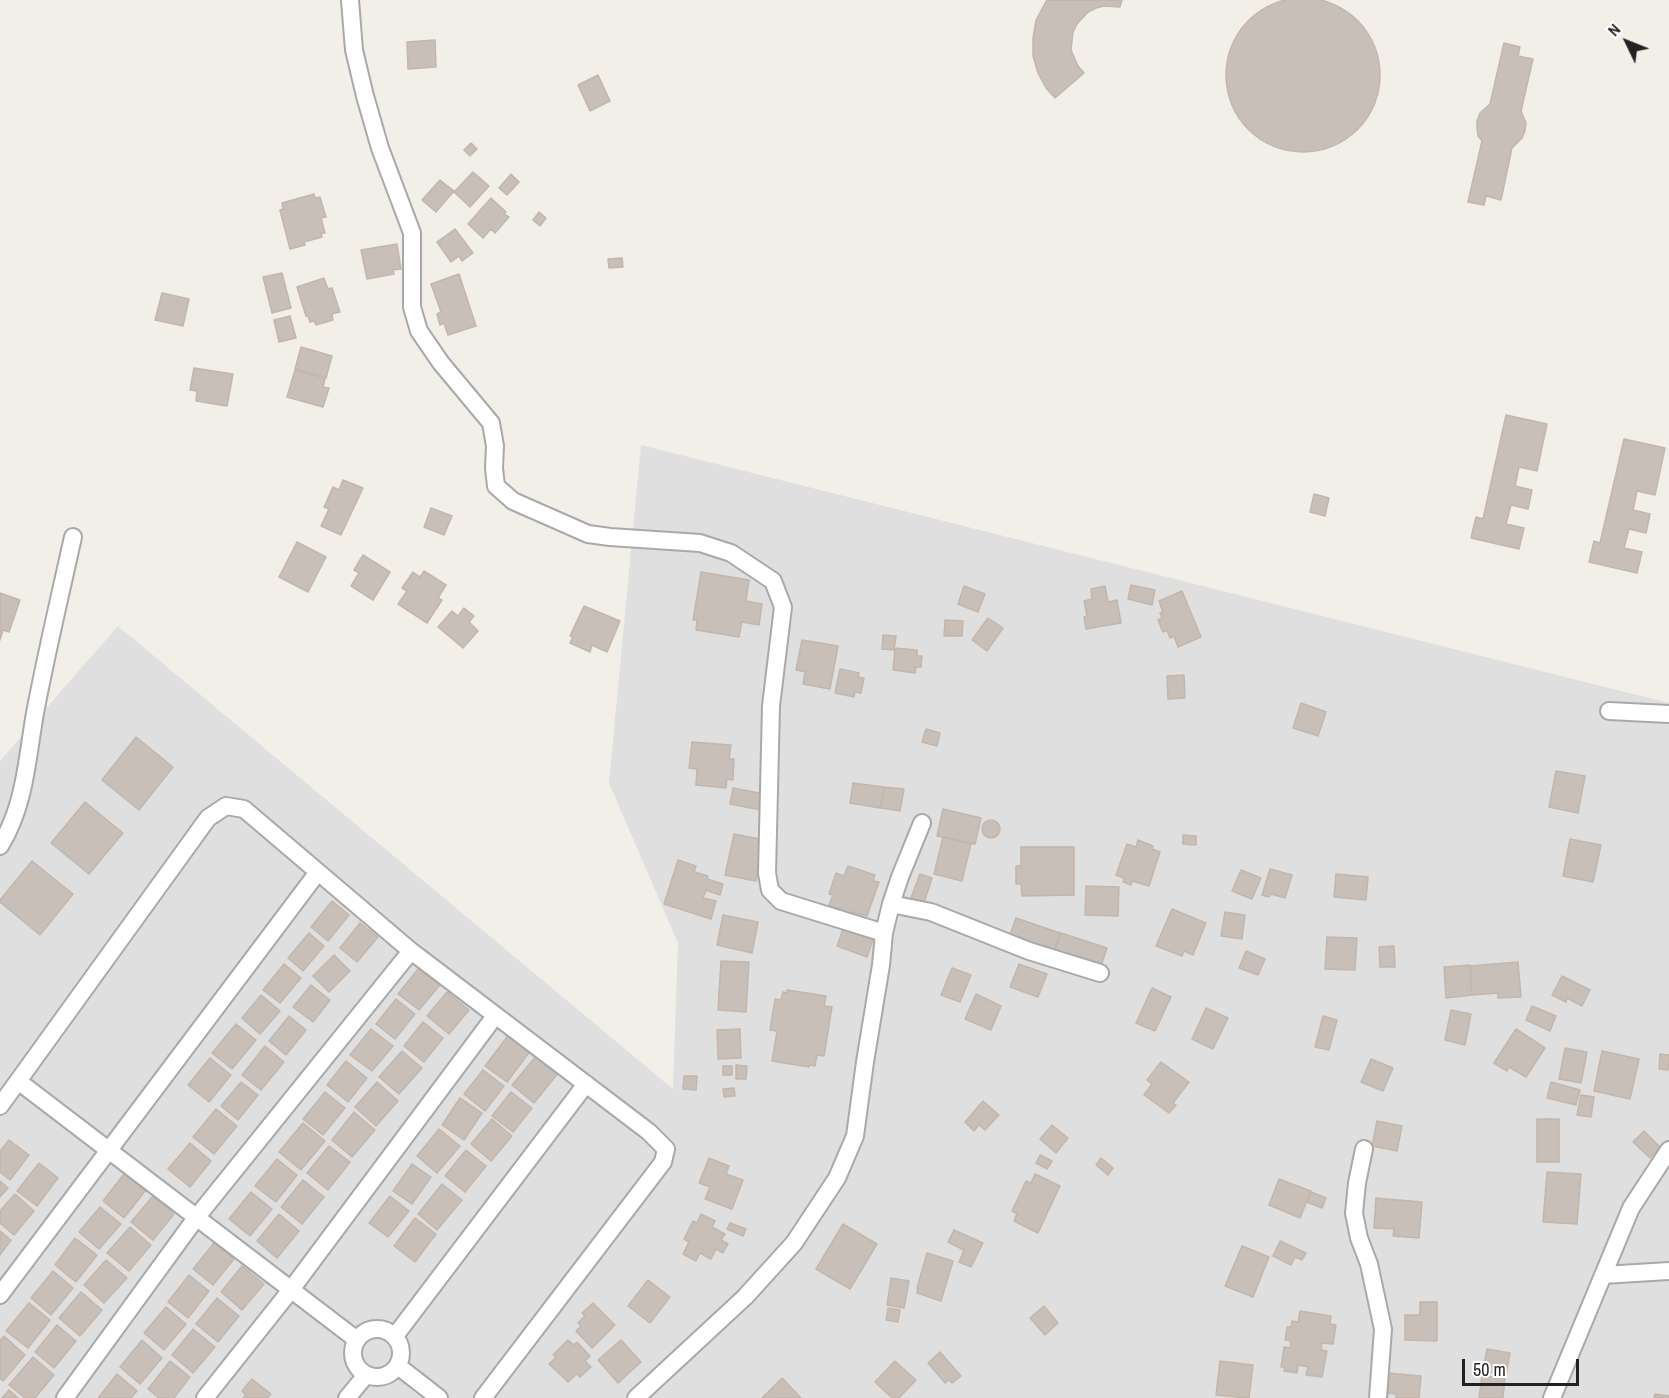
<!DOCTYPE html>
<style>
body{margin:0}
#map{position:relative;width:1669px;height:1398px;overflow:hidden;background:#f2efe9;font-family:"Archivo Narrow",sans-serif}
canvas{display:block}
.north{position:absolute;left:1597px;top:12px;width:60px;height:60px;-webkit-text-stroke:4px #fff;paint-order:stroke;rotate:313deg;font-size:16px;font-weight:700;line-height:24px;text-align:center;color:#222}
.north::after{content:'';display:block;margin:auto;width:21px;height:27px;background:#222;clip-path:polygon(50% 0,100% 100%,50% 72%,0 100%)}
.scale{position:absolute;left:1462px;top:1359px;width:117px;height:27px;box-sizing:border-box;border:3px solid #222;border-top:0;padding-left:8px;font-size:18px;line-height:21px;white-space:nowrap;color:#222;-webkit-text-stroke:4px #fff;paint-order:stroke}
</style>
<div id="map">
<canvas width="1669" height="1398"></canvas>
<div class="north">N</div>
<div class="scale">50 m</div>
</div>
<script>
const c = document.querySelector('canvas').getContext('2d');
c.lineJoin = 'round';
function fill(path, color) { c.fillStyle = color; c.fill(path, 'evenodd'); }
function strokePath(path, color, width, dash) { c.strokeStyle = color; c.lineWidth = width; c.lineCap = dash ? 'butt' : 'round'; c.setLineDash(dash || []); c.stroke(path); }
const residential = new Path2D(`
 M641,445L1669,703V1398H0V761L118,626L673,1089L678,943L609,783Z`);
const building = new Path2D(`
 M1226 75a77 77 0 1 1 154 0a77 77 0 1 1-154 0Z
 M1047,0H1122L1120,7L1104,6L1096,8L1088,12L1077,24L1073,32L1071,50L1078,66L1084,73L1055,98L1046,88L1038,73L1033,56V38L1036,20Z
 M435,40L436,67L408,69L407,42Z
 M1504,43L1520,47L1518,56L1533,59L1521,111L1526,123L1525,131L1522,138L1512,148L1501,200L1486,196L1484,205L1468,202L1482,141L1478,136L1477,128V121L1480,113L1490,104Z
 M598,75L610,101L590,111L578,85Z
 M471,143L477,149L470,156L464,150Z
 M473,172L489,186L470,207L454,192Z
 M511,174L519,182L507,195L499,188Z
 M440,180L454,191L436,212L422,200Z
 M314,194L315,198L320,197L326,217L321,218L325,233H321L322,237L304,242L305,245L290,249L280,210L283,209L282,203Z
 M491,198L506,212L504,214L509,217L495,233L491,229L483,238L468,224Z
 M539,212L546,218L540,226L533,220Z
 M455,229L473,253L462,261L459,256L451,262L437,242Z
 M397,244L401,269L393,270L394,274L367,279L361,250Z
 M622,258L623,267L609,268L608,259Z
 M282,273L291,308L272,313L263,277Z
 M459,274L476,326L448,335L444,323L440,325L437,314L441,312L431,284Z
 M324,278L328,289L332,288L340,312L332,314L333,320L316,325L314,321L310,322L308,316H306L297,287Z
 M162,293L189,299L183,326L155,320Z
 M290,316L296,338L279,342L274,320Z
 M301,347L332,356L326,378L295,369Z
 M194,368L233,374L227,406L196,401L197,391L190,390Z
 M295,370L325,378L323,387L329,388L323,407L287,397Z
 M1506,415L1547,424L1537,471L1519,467L1515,486L1532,490L1528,509L1511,505L1506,524L1524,528L1519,549L1471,538L1476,517L1483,519Z
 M1624,439L1665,448L1655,495L1637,491L1633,510L1650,514L1646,533L1629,529L1624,548L1642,552L1637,573L1589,562L1594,541L1600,543Z
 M343,480L363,488L341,535L321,526L329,509L324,507L333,487L339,490Z
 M1314,494L1329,498L1325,516L1310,512Z
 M431,508L452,516L444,535L424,527Z
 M297,542L326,557L308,592L279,577Z
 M363,555L390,572L373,600L351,586L359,573L354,570Z
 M424,571L446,585L438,598L442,600L427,623L398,604L407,591L402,588L413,572L420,577Z
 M701,572L749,580L746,601L762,604L759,625L742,622L739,637L696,630L697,620H693Z
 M1131,585L1155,590L1152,605L1128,599Z
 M964,586L985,594L978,612L958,604Z
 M1105,586L1108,602L1117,600L1121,623L1086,629L1084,617L1087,616L1084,601L1092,599L1091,589Z
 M1182,591L1201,637L1178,647L1174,636L1170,638L1167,630L1163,632L1158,620L1162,618L1160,613L1163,612L1159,601Z
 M0,593L20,600L9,632L3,630L0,640Z
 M584,606L620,621L607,652L592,645L590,652L570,643L573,637L570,636Z
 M464,608L474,616L469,622L478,631L463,648L438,627L452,611L458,616Z
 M988,618L1003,628L987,651L972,640Z
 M945,620L963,621L962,636H944Z
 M883,635L896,636L894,650L882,649Z
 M802,640L838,646L830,689L803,684L805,672L796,670Z
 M895,648L917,650V656H922L921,667H916L915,673L893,670Z
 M840,669L859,673L858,677L864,678L861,693L855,692L854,697L835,693Z
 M1184,675L1185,698L1168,699L1167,676Z
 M1301,703L1326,712L1318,736L1293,728Z
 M926,729L940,733L937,746L922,742Z
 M136,737L173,767L139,810L102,780Z
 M692,742L731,745L729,759H734L733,780L727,779L726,788L696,785L697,769L689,768Z
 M1556,771L1585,776L1578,813L1549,807Z
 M853,783L884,787L880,808L850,803Z
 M884,787L904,789L900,811L881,808Z
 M733,788L764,794L761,810L730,804Z
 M85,802L123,833L89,874L51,843Z
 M943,809L981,818L975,844L937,836Z
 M982 829a9 9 0 1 1 18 0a9 9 0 1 1-18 0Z
 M734,834L765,840L756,881L725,875Z
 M1183,835L1196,836V845L1183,844Z
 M943,837L971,844L962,881L934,874Z
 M1570,839L1601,845L1593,882L1563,876Z
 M1138,840L1153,846L1152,849L1160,852L1149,886L1132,881L1131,885L1123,882L1124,878L1116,875L1127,844L1136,847Z
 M1021,847H1074V895L1022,896L1021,884H1016V866H1021Z
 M678,860L696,866L694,872L708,876L707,879L723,884L720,895L706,890L703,898L716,901L711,919L664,904Z
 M32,861L73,894L40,935L0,902V900Z
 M848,866L875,875L873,881L879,882L867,916L853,912L852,916L840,912L841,909L829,905L833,895L829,894L836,873L844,876Z
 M1270,869L1292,875L1285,898L1271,894L1269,897L1262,895Z
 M1241,870L1261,878L1252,899L1232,891Z
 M920,874L932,878L924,903L911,898Z
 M1336,874L1368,877L1366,900L1334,897Z
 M1086,886L1119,887L1118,916L1085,915Z
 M332,901L349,915L328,941L311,927Z
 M1172,909L1206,923L1193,955L1184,951L1182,956L1156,946Z
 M1225,912L1245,915L1242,939L1221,936Z
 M723,915L758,922L752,953L717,945Z
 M1016,918L1060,933L1054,951L1010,935Z
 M360,923L378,937L357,962L340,948Z
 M843,929L873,939L867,957L837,946Z
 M309,933L324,946L303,971L288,958Z
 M1061,933L1107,948L1101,966L1055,950Z
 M1327,937L1357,938L1355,970L1325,969Z
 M1394,946L1395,967H1380L1379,947Z
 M1246,951L1265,959L1258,975L1239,968Z
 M334,955L350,971L329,992L313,976Z
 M721,961L749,962L746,1012L718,1010Z
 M1518,962L1521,997L1498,998V993L1472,995L1470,966Z
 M284,964L301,978L280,1003L263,990Z
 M1019,964L1047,974L1038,997L1010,987Z
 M1470,965L1472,995L1446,998L1444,967Z
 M419,968L440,985L419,1010L398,994Z
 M952,968L971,975L960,1002L941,995Z
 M1562,976L1590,990L1582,1006L1567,998L1566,1002L1552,995Z
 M311,985L330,1000L313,1022L293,1007Z
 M1152,988L1171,997L1155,1031L1136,1023Z
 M787,990L826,996L824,1006L832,1007L824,1056L817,1055L815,1066L809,1065V1067L772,1061L777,1031L770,1030L775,999L781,1000L783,992L787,993Z
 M447,992L469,1010L449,1034L427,1016Z
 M976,994L1001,1006L991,1030L965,1019Z
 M261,995L280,1011L260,1034L242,1018Z
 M396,999L415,1014L395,1039L376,1024Z
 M1532,1006L1556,1016L1550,1031L1526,1020Z
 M1206,1008L1228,1018L1213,1049L1192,1039Z
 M1451,1010L1471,1014L1465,1045L1445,1040Z
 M289,1016L306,1030L286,1055L269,1041Z
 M1323,1016L1337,1020L1329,1050L1315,1047Z
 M423,1022L443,1038L424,1062L404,1046Z
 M236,1024L256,1040L232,1069L212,1053Z
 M371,1029L393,1046L372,1071L350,1055Z
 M740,1029L741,1058L718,1059L717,1030Z
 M1516,1029L1545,1048L1526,1077L1509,1067L1507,1071L1494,1063Z
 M510,1033L531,1050L507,1082L485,1066Z
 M265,1046L284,1062L261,1090L242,1075Z
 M1565,1048L1587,1052L1581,1083L1559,1079Z
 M402,1051L422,1068L399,1094L379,1077Z
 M1602,1051L1639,1059L1630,1099L1594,1091Z
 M1660,1054L1669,1055L1668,1070L1659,1069Z
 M537,1055L559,1072L534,1103L512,1085Z
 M210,1058L231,1075L209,1102L188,1085Z
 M1371,1059L1393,1068L1383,1091L1361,1082Z
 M346,1061L367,1078L348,1102L327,1085Z
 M1161,1062L1189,1082L1173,1103L1176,1105L1169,1113L1144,1095L1152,1084L1147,1080Z
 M736,1065L747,1066L746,1079H736Z
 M723,1066H732V1075H723Z
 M483,1070L504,1086L485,1111L464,1094Z
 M684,1076H697L696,1090L683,1089Z
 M241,1082L258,1095L238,1120L221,1106Z
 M377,1082L398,1101L376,1126L355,1107Z
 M1551,1082L1580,1090L1576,1105L1547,1098Z
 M734,1088L735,1096L724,1097L723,1089Z
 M325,1092L345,1108L323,1135L303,1119Z
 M511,1092L532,1108L513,1132L492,1116Z
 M1581,1095L1594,1097L1591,1117L1577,1115Z
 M460,1098L482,1113L464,1140L442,1125Z
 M983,1101L999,1115L985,1130L979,1125L974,1131L965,1122Z
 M216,1109L237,1126L214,1154L193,1137Z
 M354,1112L375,1130L352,1157L332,1140Z
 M492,1119L512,1136L491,1161L471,1144Z
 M1537,1119H1559V1162H1537Z
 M1377,1121L1402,1126L1397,1151L1372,1146Z
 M303,1123L325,1141L301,1170L279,1152Z
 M1052,1125L1068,1138L1056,1153L1040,1139Z
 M439,1129L460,1146L437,1173L417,1156Z
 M1644,1131L1660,1147L1650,1158L1633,1142Z
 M9,1140L29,1155L10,1180L0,1172V1151Z
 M190,1143L211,1161L190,1187L168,1169Z
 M329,1146L350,1162L328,1190L307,1173Z
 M466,1150L486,1166L465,1192L445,1176Z
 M1040,1155L1052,1161L1047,1169L1036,1163Z
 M709,1158L729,1166L726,1174L743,1180L732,1209L705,1199L710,1187L699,1183Z
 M1101,1158L1113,1168L1108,1175L1096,1165Z
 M277,1159L297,1175L276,1202L255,1186Z
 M39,1163L58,1178L37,1206L17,1191Z
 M412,1164L431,1177L412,1204L393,1191Z
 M1547,1172L1581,1174L1577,1224L1543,1222Z
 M124,1174L145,1191L124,1218L103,1201Z
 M1035,1174L1060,1186L1038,1233L1014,1221L1017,1214L1012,1211L1026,1181L1031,1183Z
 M1279,1179L1311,1191L1300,1218L1269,1205Z
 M303,1180L324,1197L302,1224L281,1207Z
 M0,1181L8,1188L0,1197Z
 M442,1184L462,1200L437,1230L418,1214Z
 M251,1192L272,1209L250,1236L229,1219Z
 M1311,1192L1326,1198L1322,1208L1307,1202Z
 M15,1194L34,1211L14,1235L0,1223V1211Z
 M153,1196L174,1214L153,1240L131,1222Z
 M390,1196L409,1211L388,1237L369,1223Z
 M1376,1198L1422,1202L1419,1238L1393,1236L1394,1229L1374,1228Z
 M100,1207L121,1224L99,1249L79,1232Z
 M279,1214L299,1231L277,1258L257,1241Z
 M701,1214L715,1221L712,1227L725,1234L721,1240L728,1244L723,1253L716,1249L711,1259L700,1253L696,1261L683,1254L689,1242L684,1239L693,1221L697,1223Z
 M415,1218L436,1234L415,1262L394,1246Z
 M730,1223L746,1229L743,1236L727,1229Z
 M843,1224L877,1244L850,1289L816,1269Z
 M130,1227L151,1245L129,1271L107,1253Z
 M954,1230L983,1243L971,1267L959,1262L964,1250L948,1242Z
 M0,1231L11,1240L0,1255Z
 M75,1238L97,1255L76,1282L55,1265Z
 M1280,1241L1306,1253L1302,1260L1295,1257L1291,1265L1273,1256Z
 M214,1243L234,1259L213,1285L193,1269Z
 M1242,1246L1269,1257L1253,1297L1225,1286Z
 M927,1253L953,1261L941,1301L917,1293L918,1288H917Z
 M106,1260L127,1278L104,1303L84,1285Z
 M242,1266L264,1284L242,1310L221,1292Z
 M53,1271L73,1288L51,1315L31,1298Z
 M189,1275L209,1291L188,1318L168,1302Z
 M891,1278L909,1281L904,1308L887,1305Z
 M648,1280L670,1297L650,1323L628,1306Z
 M81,1292L102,1310L80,1336L59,1318Z
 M217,1298L239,1316L218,1342L196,1324Z
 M1420,1302H1437V1341L1405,1340V1315H1420Z
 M29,1303L50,1320L28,1348L6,1331Z
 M593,1303L615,1325L592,1348L576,1331L581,1326L578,1323L585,1316L582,1313Z
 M1044,1306L1058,1323L1045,1335L1030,1318Z
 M166,1307L186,1324L164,1350L144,1333Z
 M888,1308L900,1310L898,1322L886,1320Z
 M1300,1311L1331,1316L1330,1324L1336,1325L1333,1344L1322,1343L1321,1350L1327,1351L1322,1377L1306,1375L1308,1367L1298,1365L1297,1373L1284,1371L1285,1367H1281L1284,1347L1290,1348L1291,1341L1285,1340L1287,1327H1291L1292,1321L1298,1322Z
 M57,1325L76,1341L54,1368L35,1352Z
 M193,1329L215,1347L193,1373L172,1355Z
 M4,1336L25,1355L3,1381L0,1378V1341Z
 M142,1340L162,1358L140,1384L120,1367Z
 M568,1340L574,1345L577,1342L590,1356L585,1361L591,1367L580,1377L577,1374L568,1382L549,1364L556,1357L553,1355Z
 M621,1340L641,1362L618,1383L598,1360Z
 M1487,1349L1510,1353L1506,1375L1483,1371Z
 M940,1352L961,1376L952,1383L949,1380L945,1383L928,1363Z
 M33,1357L54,1375L35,1398H25L9,1385Z
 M170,1361L190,1377L174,1398H159L148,1389Z
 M895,1361L916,1380L899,1398H892L875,1382Z
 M1220,1361L1253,1365L1249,1398L1216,1395Z
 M1387,1373L1421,1376L1419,1398H1396V1394L1385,1393Z
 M117,1374L137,1391L131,1398H98Z
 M1482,1376L1505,1378L1503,1398H1479Z
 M782,1378L801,1398H762Z
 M252,1379L271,1394L267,1398H243L246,1395L242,1391Z
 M9,1390L18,1398H2Z
 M1655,1394L1669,1396V1398H1654Z`);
const minor = new Path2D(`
 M350,0L354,50L365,96L380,148L412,233V307L419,331L441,363L491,423L495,446L494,468L496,486L513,501L588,534L610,537L700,543L731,553L773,581L783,607L771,706L767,873L770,890L781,901L884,933
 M1609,711L1669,714
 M0,846C25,806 27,759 35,713C46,655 60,596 73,537
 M891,904L931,912L1029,951L1100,973
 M18,1081L357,1340
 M0,1106L208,818L226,806L244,809L411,951L649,1132L666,1149L663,1162L483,1398
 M1364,1149L1357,1183L1354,1213L1359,1238L1369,1264L1383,1329L1378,1398
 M1603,1275L1669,1271
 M0,1295L318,872
 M353 1353a24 24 0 1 1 48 0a24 24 0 1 1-48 0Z
 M395,1336L586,1084
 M398,1366L439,1398
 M65,1398L196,1218L411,951
 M205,1398L290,1291L495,1016
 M347,1398L366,1375
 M636,1398L745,1297L794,1243L837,1178L855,1136L865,1062L881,965L884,933L891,904L900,877L922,823
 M1552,1398L1631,1208L1669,1150`);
fill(residential, '#e0dfdf');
fill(building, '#c7bfb8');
strokePath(building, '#c4b6ab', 1.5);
strokePath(minor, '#a9a9a9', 20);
strokePath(minor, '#fff', 16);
</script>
